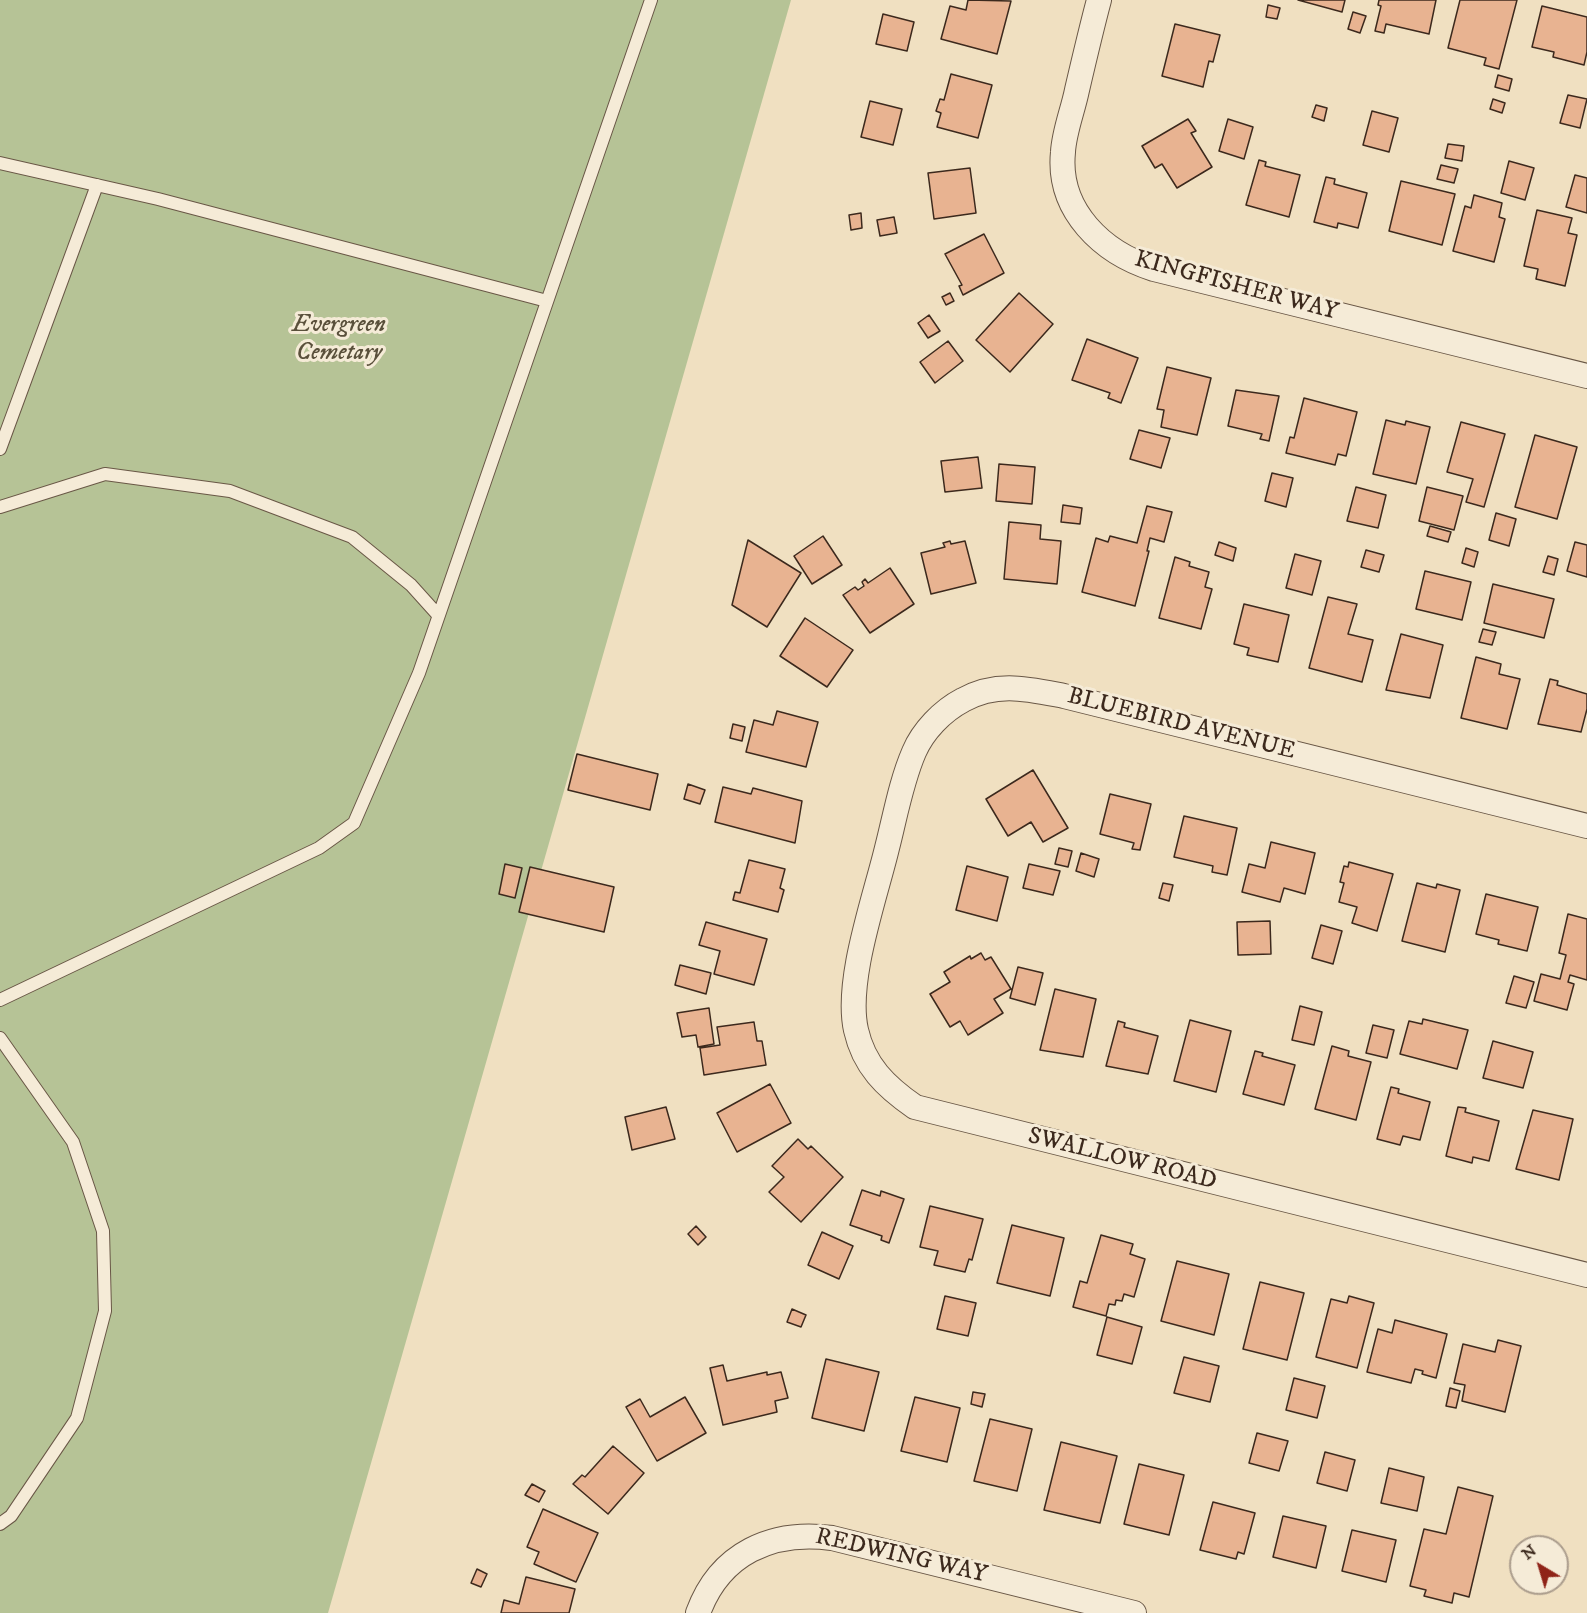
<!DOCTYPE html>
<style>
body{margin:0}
#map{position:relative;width:1587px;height:1613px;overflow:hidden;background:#f0e0c1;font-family:"IM FELL DW Pica",serif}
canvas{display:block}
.north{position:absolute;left:1509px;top:1535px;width:60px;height:60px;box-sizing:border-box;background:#f5ebd7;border:2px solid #ab9d8d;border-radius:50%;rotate:322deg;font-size:16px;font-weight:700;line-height:24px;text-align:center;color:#3c291d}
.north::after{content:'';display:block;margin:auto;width:21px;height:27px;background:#8f2418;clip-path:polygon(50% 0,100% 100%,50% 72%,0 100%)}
</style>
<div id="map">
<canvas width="1587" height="1613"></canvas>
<div class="north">N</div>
</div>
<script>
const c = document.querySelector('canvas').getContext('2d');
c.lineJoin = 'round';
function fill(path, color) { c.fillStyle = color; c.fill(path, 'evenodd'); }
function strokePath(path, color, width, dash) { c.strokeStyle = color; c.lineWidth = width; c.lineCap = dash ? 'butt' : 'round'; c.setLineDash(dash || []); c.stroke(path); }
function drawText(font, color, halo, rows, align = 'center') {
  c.font = font + ' "IM FELL DW Pica",serif'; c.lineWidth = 6; c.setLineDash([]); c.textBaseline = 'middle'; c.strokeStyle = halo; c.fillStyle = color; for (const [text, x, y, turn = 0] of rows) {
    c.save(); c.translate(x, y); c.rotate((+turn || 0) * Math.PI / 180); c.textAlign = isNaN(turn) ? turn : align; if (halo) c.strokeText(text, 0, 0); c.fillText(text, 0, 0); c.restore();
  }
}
const green = new Path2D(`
 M0,0H791L328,1613H0Z`);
const building = new Path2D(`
 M968,0L1011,1L997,54L941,39L950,6L966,10Z
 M1298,0H1345L1342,12Z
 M1379,0H1436L1429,34L1386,24L1384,33L1375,31L1381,6L1378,5Z
 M1460,0H1517L1499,69L1484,65L1486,58L1448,48Z
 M1268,5L1280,8L1277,19L1266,17Z
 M1542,6L1587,17V52L1584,65L1553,57L1554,52L1532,47Z
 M1353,12L1366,16L1360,33L1348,29Z
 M883,14L914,22L907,51L876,44Z
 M1175,24L1220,35L1213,62L1209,61L1203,87L1162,76Z
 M951,74L992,85L978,138L937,127L941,113L936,111L940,99L944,100Z
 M1498,75L1512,79L1509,91L1495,87Z
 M1568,95L1587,99L1580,128L1560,123Z
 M1493,99L1505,103L1502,113L1490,109Z
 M870,101L902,109L893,145L861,137Z
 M1316,105L1327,108L1324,121L1312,117Z
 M1372,111L1398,118L1389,152L1363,145Z
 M1188,119L1196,131L1191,133L1212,167L1177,188L1162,164L1155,168L1142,146Z
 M1228,119L1253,127L1244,159L1219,151Z
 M1448,144L1464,146L1462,161L1445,158Z
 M1259,160L1266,162L1265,166L1300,175L1289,217L1246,205Z
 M1509,161L1534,168L1525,200L1501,193Z
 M1441,165L1458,169L1454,183L1437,179Z
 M970,168L976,213L934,219L928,173Z
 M1575,175L1587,178V213L1566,207Z
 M1326,177L1335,179L1334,184L1367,193L1358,228L1338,223L1337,228L1314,222Z
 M1401,181L1455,194L1442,245L1389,231Z
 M1474,195L1502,203L1499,217L1505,219L1494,262L1453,251L1465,206L1471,208Z
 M1537,210L1572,218L1568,233L1577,235L1565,286L1536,279L1538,269L1524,266Z
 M861,213L862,228L851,230L849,215Z
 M894,217L897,233L880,236L877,220Z
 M984,234L1004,273L963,295L959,286L962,285L945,254Z
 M950,293L954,301L946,305L942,297Z
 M1019,293L1053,324L1010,372L976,340Z
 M929,315L940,331L928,338L918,323Z
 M1087,339L1138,358L1121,403L1108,398L1110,393L1072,380Z
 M948,341L963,361L935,383L920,362Z
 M1167,367L1211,378L1197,435L1161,427L1164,410L1157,409Z
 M1236,390L1279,396L1269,441L1260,439L1262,434L1228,426Z
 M1304,398L1357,412L1346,456L1338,454L1335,465L1286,453L1290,437L1294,438Z
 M1386,420L1405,425L1406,421L1430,427L1416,484L1373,474Z
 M1461,422L1505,434L1484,507L1466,502L1473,479L1447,472Z
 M1139,430L1170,438L1161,468L1130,459Z
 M1535,435L1577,447L1557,519L1515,507Z
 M978,457L982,488L945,492L941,461Z
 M999,464L1035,467L1032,504L996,501Z
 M1272,473L1293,478L1286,507L1265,501Z
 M1356,487L1386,495L1378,528L1347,521Z
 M1427,487L1463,496L1454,530L1419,521Z
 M1063,505L1082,508L1080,524L1061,522Z
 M1147,506L1172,512L1164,542L1150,538L1147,551H1149L1135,606L1082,592L1096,538L1108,542L1110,536L1137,543Z
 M1496,513L1516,519L1509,546L1489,540Z
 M1009,522L1041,525L1040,539L1061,541L1057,584L1004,579Z
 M1430,526L1451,532L1448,542L1427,536Z
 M823,536L842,565L812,584L794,556Z
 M748,540L801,573L767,627L732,605Z
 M950,541L951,544L965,541L976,583L931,594L921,553L945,547L943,543Z
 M1219,542L1236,548L1233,561L1215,555Z
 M1575,542L1587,545V577L1567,571Z
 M1466,548L1478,552L1474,567L1462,563Z
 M1366,550L1384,555L1379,572L1361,567Z
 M1295,554L1321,561L1312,595L1286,588Z
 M1548,556L1558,559L1554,575L1543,572Z
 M1175,557L1190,562L1189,566L1209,572L1205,587L1212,589L1201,629L1159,618Z
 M890,568L914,604L870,633L843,595L855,587L858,590L864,586L862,582L865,579L868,583Z
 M1425,571L1471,582L1462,620L1416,609Z
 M1493,584L1554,599L1544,638L1484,623Z
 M1328,597L1357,604L1348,634L1373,640L1362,682L1309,668Z
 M1244,604L1289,615L1278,662L1247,655L1249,648L1234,644Z
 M805,618L853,650L827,687L780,656Z
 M1483,629L1496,632L1492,645L1479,642Z
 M1401,634L1443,645L1430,698L1386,690Z
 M1476,657L1501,664L1499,674L1520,679L1507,729L1461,718Z
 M1550,679L1558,681L1557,685L1587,694V709L1581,732L1538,724Z
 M777,711L818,722L806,767L746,752L754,720L773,725Z
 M733,724L745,727L742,741L730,738Z
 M577,754L658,774L650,810L568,790Z
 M1033,770L1068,828L1043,842L1031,822L1008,836L986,799Z
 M688,784L705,790L700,804L684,799Z
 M723,787L751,794L753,788L802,801L795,843L715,822Z
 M1110,794L1151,804L1140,850L1132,849L1134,843L1100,834Z
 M1184,816L1237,828L1227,875L1212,872L1213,866L1174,857Z
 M1271,842L1315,853L1305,894L1284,888L1280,902L1242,892L1249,864L1265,868Z
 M1059,848L1072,851L1068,867L1055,864Z
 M1081,853L1099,859L1094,877L1076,871Z
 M749,860L785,869L780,888L784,890L778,912L733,900L735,892L740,893Z
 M1349,862L1393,874L1377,931L1352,923L1357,907L1339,902L1344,883L1340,882L1344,866L1348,867Z
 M505,864L522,868L515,898L499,894Z
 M1029,864L1060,871L1053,895L1023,888Z
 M967,866L1008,877L997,921L956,910Z
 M530,867L614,887L604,932L519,912Z
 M1163,883L1173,885L1169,901L1159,898Z
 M1417,883L1436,888L1437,884L1460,890L1445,952L1402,941Z
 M1486,894L1538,907L1527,951L1498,944L1499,940L1476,934Z
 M1568,914L1587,919V980L1570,975L1568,982L1574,984L1567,1010L1534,1001L1541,974L1560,979L1566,955L1559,953Z
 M1270,921L1271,954L1238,955L1237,922Z
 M706,922L767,939L754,985L714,974L720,951L699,945Z
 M1321,925L1342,931L1333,964L1312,958Z
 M981,953L985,960L991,957L1011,989L994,999L1003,1013L968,1035L960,1021L950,1027L930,994L950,982L944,972L970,956L971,959Z
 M680,965L711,973L706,994L675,985Z
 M1018,967L1043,973L1035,1005L1010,998Z
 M1514,976L1534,982L1526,1008L1506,1003Z
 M1055,989L1096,999L1083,1057L1040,1050Z
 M1300,1006L1322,1012L1314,1045L1292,1040Z
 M709,1008L714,1044L698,1047L696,1035L682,1037L677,1013Z
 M1423,1019L1468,1030L1457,1069L1400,1054L1409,1021L1422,1024Z
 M1190,1020L1231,1031L1216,1092L1174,1081Z
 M1118,1021L1125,1023L1124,1027L1158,1036L1148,1074L1106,1066Z
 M754,1022L757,1041H762L766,1065L704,1075L700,1048L720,1045L717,1027Z
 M1373,1025L1394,1030L1387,1058L1366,1053Z
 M1493,1041L1533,1052L1523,1088L1483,1078Z
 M1332,1046L1349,1051L1348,1056L1371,1062L1356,1120L1315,1109Z
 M1255,1051L1263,1053L1262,1056L1295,1065L1284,1105L1243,1094Z
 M770,1084L791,1123L737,1152L717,1113Z
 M1391,1087L1399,1089L1398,1093L1430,1102L1420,1140L1403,1136L1400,1145L1377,1139Z
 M666,1107L675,1139L632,1150L625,1117Z
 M1458,1107L1466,1108L1465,1112L1499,1121L1489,1161L1473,1157L1472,1163L1446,1156Z
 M1533,1110L1573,1119L1559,1180L1516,1169Z
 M798,1139L808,1149L811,1146L843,1177L801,1222L769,1192L784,1177L772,1166Z
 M862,1190L880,1196L881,1191L904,1199L889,1243L881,1240L882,1236L850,1225Z
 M930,1206L983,1219L972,1260L969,1259L965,1272L934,1265L938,1251L920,1247Z
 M1012,1225L1064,1238L1050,1296L997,1283Z
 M696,1226L706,1237L698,1245L688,1234Z
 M822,1232L853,1246L839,1279L808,1265Z
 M1101,1235L1133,1244L1130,1254L1145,1259L1134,1297L1124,1294L1122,1301L1116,1300L1115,1305L1109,1304L1106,1316L1073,1307L1080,1281L1087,1283Z
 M1177,1261L1229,1274L1214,1335L1161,1321Z
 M1260,1282L1304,1293L1287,1360L1243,1349Z
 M945,1296L976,1303L968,1336L937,1329Z
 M1349,1296L1374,1303L1357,1368L1316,1357L1331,1299L1347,1303Z
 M792,1309L806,1315L801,1327L787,1322Z
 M1107,1317L1142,1327L1132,1364L1097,1355Z
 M1395,1320L1447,1334L1436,1378L1422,1374L1423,1371L1415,1369L1411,1383L1367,1372L1378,1329L1392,1333Z
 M1498,1340L1521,1346L1505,1412L1462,1401L1465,1385L1454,1383L1463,1344L1495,1352Z
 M1184,1357L1219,1366L1210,1402L1174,1393Z
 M826,1359L879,1372L864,1431L812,1418Z
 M723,1365L727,1381L767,1372V1375L781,1372L788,1398L775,1401L777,1412L723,1425L710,1368Z
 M1294,1378L1325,1386L1317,1418L1286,1410Z
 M1450,1388L1460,1391L1456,1408L1446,1406Z
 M973,1392L985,1394L982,1407L971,1404Z
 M685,1397L706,1433L657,1461L626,1407L640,1399L650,1417Z
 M915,1397L960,1408L947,1462L901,1451Z
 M990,1419L1032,1429L1017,1491L974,1481Z
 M1257,1433L1288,1441L1279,1471L1249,1463Z
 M1061,1442L1117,1456L1100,1523L1044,1510Z
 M613,1446L644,1473L608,1514L573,1484L582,1475L585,1477Z
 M1325,1452L1355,1460L1347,1491L1317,1483Z
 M1139,1464L1184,1475L1169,1535L1124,1524Z
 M1389,1468L1424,1477L1417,1511L1381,1503Z
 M532,1484L545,1491L539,1502L525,1495Z
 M1458,1487L1493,1496L1469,1597L1454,1593L1452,1603L1424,1596L1426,1590L1410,1586L1424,1529L1446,1534Z
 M1213,1502L1255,1513L1244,1554L1238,1552L1236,1559L1200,1550Z
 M543,1509L598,1533L576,1582L534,1564L539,1552L527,1547Z
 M1283,1516L1326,1526L1316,1568L1273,1557Z
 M1352,1530L1396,1540L1386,1582L1342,1571Z
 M477,1569L487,1574L481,1587L471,1583Z
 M526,1577L575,1589L569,1613H501L504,1600L519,1604Z`);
const service = new Path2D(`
 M0,163L158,199L547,301
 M0,449L97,185
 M0,507L105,474L230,491L352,537L411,585L438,615
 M0,1000L319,848L354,823L419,673L651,0
 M0,1038L73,1142L103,1231L105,1311L77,1418L11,1516L0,1524`);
const minor = new Path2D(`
 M1099,0C1091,30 1084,60 1077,90C1073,110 1064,132 1063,152C1057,211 1103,253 1154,269L1587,376
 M1587,826L1064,696C1028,689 997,681 963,700C942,711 923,731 914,752C901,782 895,817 887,848C875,898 845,981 856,1030C864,1066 886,1087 915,1107L1587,1275
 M698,1613C720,1553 772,1530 832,1538L1134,1613`);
const streetNames = [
 ["KINGFISHER WAY",1236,287,15],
 ["BLUEBIRD AVENUE",1181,725,14],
 ["SWALLOW ROAD",1122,1160,14],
 ["REDWING WAY",901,1557,13]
];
const parkNames = [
 ["Evergreen",339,326],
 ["Cemetary",339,354]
];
fill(green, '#b6c396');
fill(building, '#e8b391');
strokePath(building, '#3c291d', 1.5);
strokePath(service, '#695746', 14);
strokePath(minor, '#695746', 26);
strokePath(service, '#f5ebd7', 12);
strokePath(minor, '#f5ebd7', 24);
drawText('24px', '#3c291d', '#f5ebd7', streetNames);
drawText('italic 24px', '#5a503b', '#f5ebd7', parkNames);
</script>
